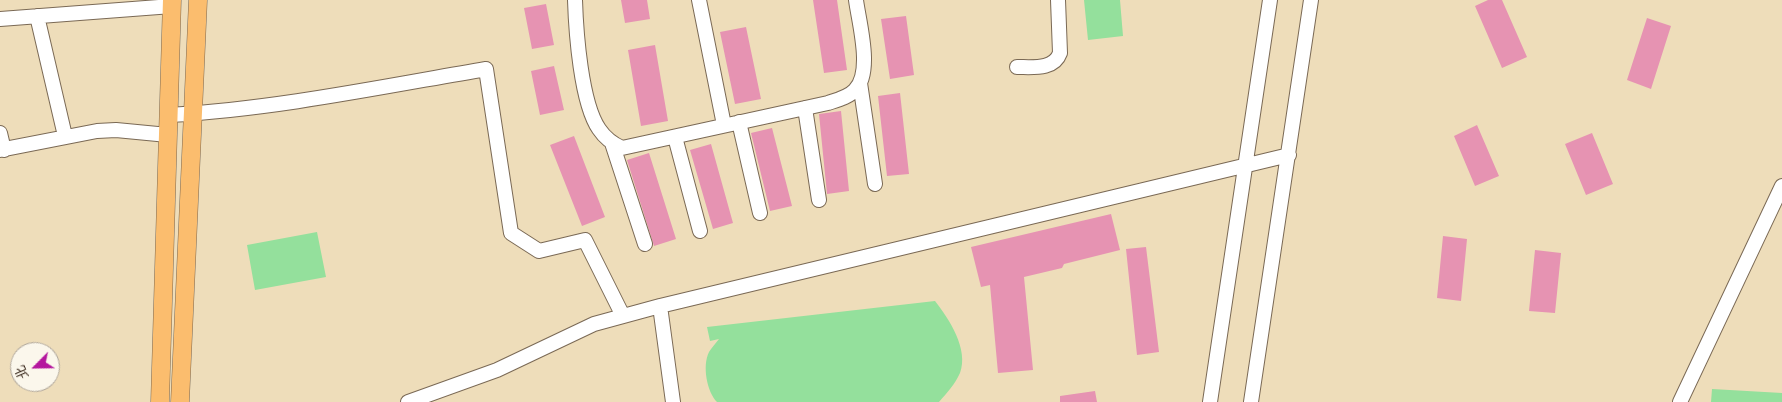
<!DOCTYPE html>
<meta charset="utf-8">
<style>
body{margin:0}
#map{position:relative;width:1782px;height:402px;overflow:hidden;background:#eeddba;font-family:Kalam,"LXGW WenKai TC",sans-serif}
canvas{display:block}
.north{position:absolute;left:10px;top:342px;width:50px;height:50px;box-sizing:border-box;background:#fbf7ec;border:1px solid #aea59a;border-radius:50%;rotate:247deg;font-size:14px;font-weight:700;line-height:20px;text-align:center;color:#3b2a1e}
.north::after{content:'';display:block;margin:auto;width:18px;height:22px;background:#b5179e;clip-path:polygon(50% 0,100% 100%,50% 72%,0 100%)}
</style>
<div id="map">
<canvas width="1782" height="402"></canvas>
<div class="north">北</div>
</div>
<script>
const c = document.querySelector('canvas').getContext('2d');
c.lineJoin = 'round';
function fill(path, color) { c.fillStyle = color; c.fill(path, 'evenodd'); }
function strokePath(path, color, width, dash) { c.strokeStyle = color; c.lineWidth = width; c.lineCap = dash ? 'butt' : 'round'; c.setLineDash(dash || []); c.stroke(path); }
const green = new Path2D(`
 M1084,0H1120L1123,36L1088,40Z
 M317,232L326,277L255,290L247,245Z
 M935,301C949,319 969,349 960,373C955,384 947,393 939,402H717C707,392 702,366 709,352C712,347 716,343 719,339L710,341L707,327Z
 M1712,389L1782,393V402H1711Z`);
const building = new Path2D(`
 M621,0H647L650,19L625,23Z
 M813,0H837L847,70L824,73Z
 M1488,0H1502L1527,57L1502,68L1475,6Z
 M546,4L554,45L532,49L524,8Z
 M906,16L914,75L890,79L881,19Z
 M1647,18L1671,26L1651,89L1627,80Z
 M746,27L761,99L735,104L720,32Z
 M655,45L668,121L641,126L628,50Z
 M554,66L564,110L540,115L531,71Z
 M900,93L909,174L887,176L878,96Z
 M841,111L849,191L827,194L819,114Z
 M1477,125L1499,176L1475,186L1454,136Z
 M772,128L792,206L770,211L751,133Z
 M1592,133L1613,184L1586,195L1565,144Z
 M574,136L605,217L582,226L550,145Z
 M711,144L733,223L713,229L690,150Z
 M649,153L676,239L654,246L627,160Z
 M1111,214L1120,250L1064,264L1062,268L1024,277L1033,370L998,373L990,285L981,287L971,247Z
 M1443,236L1467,239L1461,301L1437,298Z
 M1146,247L1159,352L1137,355L1126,249Z
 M1535,250L1561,253L1555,313L1529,311Z
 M1095,391L1097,402H1060V396Z`);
const minor = new Path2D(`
 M575,0C576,32 581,103 599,129C605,138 613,144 622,148L828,103C837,100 849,97 855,90C873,72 859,23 856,0
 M699,0L724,125
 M37,16L65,136
 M0,19L172,6
 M1017,67C1033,67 1054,70 1060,53L1058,0
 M860,83L875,184
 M805,108L819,200
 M169,115C275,109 381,87 486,69L511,233L539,251L585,240L623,316
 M739,122L760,213
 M0,133L4,150
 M675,137L700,231
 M612,143L645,244
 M0,150L97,131L116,130L168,135
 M660,306L673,402
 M408,402L497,370L594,324L660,306L1289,155
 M1210,402L1270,0
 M1251,402L1311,0
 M1680,402L1782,186`);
const major = new Path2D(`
 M160,402L172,0
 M180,402L198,0`);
fill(green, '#94e09c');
fill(building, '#e693b2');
strokePath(minor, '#7a6955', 16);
strokePath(major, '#7a6955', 19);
strokePath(minor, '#fff', 14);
strokePath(major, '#fbbd6e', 18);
</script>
